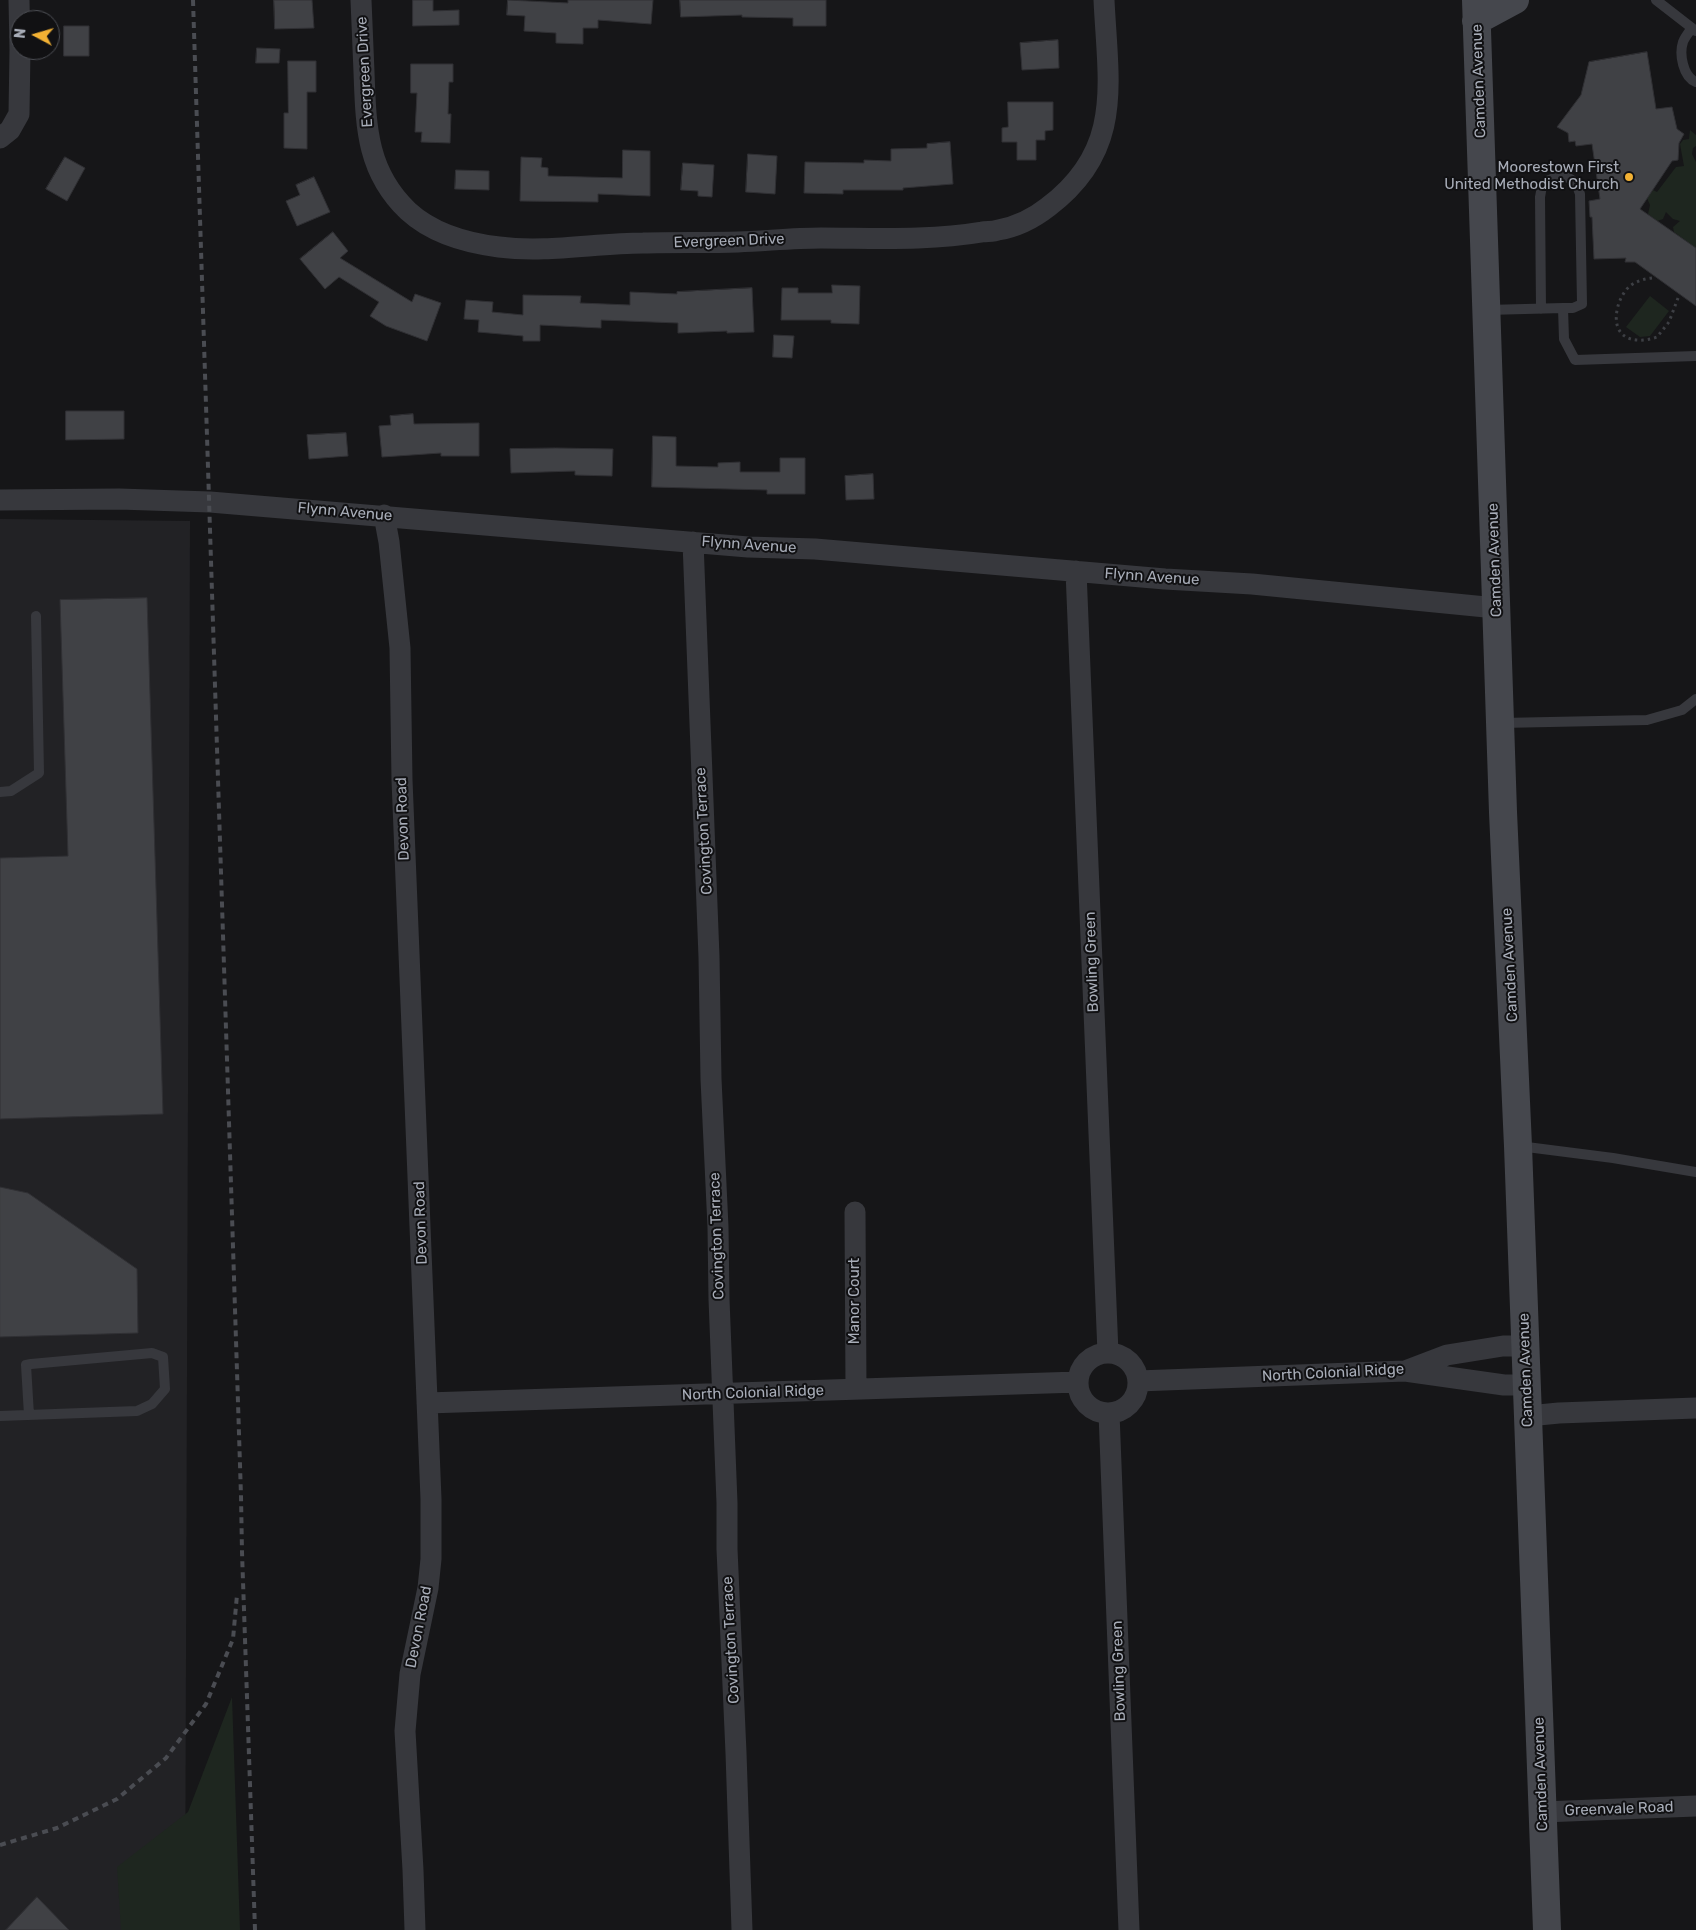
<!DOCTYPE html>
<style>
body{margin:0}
#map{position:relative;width:1696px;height:1930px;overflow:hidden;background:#161618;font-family:Rubik,sans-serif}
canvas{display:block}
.north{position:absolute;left:10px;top:10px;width:50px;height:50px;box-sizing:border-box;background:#111113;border:1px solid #4d4f55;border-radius:50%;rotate:276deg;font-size:14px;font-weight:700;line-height:20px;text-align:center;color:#a8adb8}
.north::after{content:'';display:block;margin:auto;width:18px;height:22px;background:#f2b134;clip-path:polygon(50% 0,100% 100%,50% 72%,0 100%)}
</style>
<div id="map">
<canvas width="1696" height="1930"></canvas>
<div class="north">N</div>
</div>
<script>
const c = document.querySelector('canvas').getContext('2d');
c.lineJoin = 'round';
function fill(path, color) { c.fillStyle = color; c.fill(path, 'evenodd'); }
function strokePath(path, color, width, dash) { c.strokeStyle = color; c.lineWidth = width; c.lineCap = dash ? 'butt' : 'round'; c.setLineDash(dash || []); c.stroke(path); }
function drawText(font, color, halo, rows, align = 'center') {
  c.font = font + ' Rubik,sans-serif'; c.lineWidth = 4; c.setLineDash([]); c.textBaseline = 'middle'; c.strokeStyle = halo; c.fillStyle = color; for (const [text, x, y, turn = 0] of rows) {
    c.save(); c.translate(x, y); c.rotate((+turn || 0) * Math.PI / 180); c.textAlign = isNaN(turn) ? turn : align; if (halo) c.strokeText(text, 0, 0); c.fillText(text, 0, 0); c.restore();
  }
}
const built = new Path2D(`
 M0,519L190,521L185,1930H0Z`);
const green = new Path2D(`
 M1690,130L1696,135V146L1693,148L1692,154L1696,162V248L1674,232L1673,227L1680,221L1673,219L1666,212L1663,219L1657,221L1648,214L1650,205L1647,198L1653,190L1657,192L1676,167L1684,166L1680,144L1683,140L1689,139Z
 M1650,296L1669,311L1650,336L1640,337L1626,327Z
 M232,1697L240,1930H121L117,1867L188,1812Z`);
const building = new Path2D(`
 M274,0H312L314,28L275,29Z
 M413,0H433V11L459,10V25L413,26Z
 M508,0L568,3V0H653L651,24L598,20V28H583V44L556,43V33L524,31L525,16L507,15Z
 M680,0H826V26H793V18L742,17V15L681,17Z
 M64,26H89V56H64Z
 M1058,40L1059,68L1022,70L1020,43Z
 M257,48L280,49L279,63H256Z
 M1647,52L1656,109L1672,107L1677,129L1684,134L1679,143L1678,160L1672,161L1640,209L1696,248V306L1635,262H1625L1626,258L1594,259L1592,217H1590L1589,201L1600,199L1592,144L1576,146L1575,141L1569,142L1568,133L1557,127L1581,95L1589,62Z
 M288,61H316V92H307V149L284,148V113H288Z
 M411,64H453V82H449L448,114H451L450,143L421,142L422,132H415L417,93H411Z
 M1008,102H1053V130L1045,131V140H1036V160H1017V142H1002V128L1008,127Z
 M950,142L953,184L903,188V190H843V194L804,193L805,162L864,163V160L891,161V149L927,148V144Z
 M623,150L650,151V196L598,194V202L520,201L521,157L542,158L541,167L548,168V176L622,178Z
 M748,154L777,156L775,194L746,192Z
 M65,157L85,168L67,201L46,189Z
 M683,163L714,165L712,197L698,196V191L681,190Z
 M456,170L489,171V190L455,189Z
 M314,177L330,212L297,226L286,201L300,195L296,185Z
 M333,232L348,251L340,258L412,302L415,294L441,303L427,341L386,326L370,316L379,302L339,277L325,289L300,259Z
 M832,285L860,286L859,324L831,323V320H781L782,288H798V293H832Z
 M752,288L754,332L727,333V331L678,333V323L601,320V328L540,325V341H523V336L478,332L479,320L464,319L466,300L493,302L492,312L523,315V295L581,296L580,303L630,305V292L677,294V292Z
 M774,335L794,336L792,358L773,357Z
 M66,411H124V439L66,440Z
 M413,414L414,424L479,423V456H441V453L382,457L379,426L391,425L390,416Z
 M346,433L348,456L309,459L307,435Z
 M653,436L676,437V466L718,467V463L740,462V472H780V458H805V494H767V490L652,487Z
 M556,448L613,449L612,476L575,475V471L511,473L510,449Z
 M873,474L874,499L846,500L845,476Z
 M147,598L163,1114L0,1119V858L68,856L60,600Z
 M0,1187L28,1193L137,1269L138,1333L0,1337Z
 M37,1897L69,1930H6Z`);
const path = new Path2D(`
 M1652,278C1644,279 1636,281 1630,286C1624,291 1620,299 1618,306C1610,336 1631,346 1657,337L1669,322L1678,298`);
const lane = new Path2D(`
 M1656,0L1696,31
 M1692,28C1689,32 1685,37 1683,42C1679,54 1683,77 1696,82
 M1541,309L1540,197C1541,193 1541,188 1543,186C1550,176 1567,173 1575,183C1577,185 1579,191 1580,194L1582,304L1573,308H1563
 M1487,310L1563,308L1564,339L1575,360L1696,356
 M1501,723L1647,720L1682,710L1696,699
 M0,792L11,791L39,773L36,616
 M1519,1146L1613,1158L1696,1172
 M0,1416L137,1411L152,1404L165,1389L163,1357L152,1353L31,1364L26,1365L29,1415`);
const street = new Path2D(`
 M19,0L20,50
 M361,0C362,24 363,48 364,72C366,125 366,171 408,211C433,234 466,243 499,247C547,253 596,243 643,243C675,242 706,243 738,242C766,241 793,238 821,238C875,238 929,241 982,232C987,231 993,232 998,230C1016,227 1034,218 1048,207C1124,150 1108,84 1104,0
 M0,138L10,130L19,114L20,50
 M0,500L119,499L210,502L748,547L815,549L1165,579L1252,584L1496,608
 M384,515L389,542L400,648L402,780L431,1499V1559L428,1588L410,1674L405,1731L413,1870L415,1930
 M693,542L709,957L711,1079L718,1227L719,1299L727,1503V1549L736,1753L742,1930
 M1076,571L1108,1353
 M855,1212L856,1389
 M1078 1383a30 30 0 1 1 60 0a30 30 0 1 1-60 0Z
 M1405,1371L1504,1385H1527
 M1138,1381L1405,1371L1447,1355L1503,1346H1525
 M427,1403L1078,1382
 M1109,1413L1129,1930
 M1528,1416L1559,1413L1696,1408
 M1543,1812L1696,1806`);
const secondary = new Path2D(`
 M1476,0L1503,812L1518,1146L1547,1930
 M1476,21L1515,0`);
const rail = new Path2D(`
 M193,0L241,1496L242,1552L255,1930
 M0,1845L57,1828L117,1799L166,1758L206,1704L233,1639L237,1595`);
const markers = [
 [1629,177,5,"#f2b134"]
];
const streetNames = [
 ["Evergreen Drive",365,72,-93],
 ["Camden Avenue",1479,81,-92],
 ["Evergreen Drive",729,241,-2],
 ["Flynn Avenue",345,512,5],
 ["Flynn Avenue",749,545,4],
 ["Camden Avenue",1495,560,-92],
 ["Flynn Avenue",1152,577,4],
 ["Devon Road",403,819,-92],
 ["Covington Terrace",704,831,-93],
 ["Bowling Green",1092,962,-92],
 ["Camden Avenue",1510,965,-93],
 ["Devon Road",421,1223,-92],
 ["Covington Terrace",717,1236,-92],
 ["Manor Court",855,1301,-90],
 ["Camden Avenue",1526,1370,-92],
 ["North Colonial Ridge",1333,1373,-3],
 ["North Colonial Ridge",753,1393,-2],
 ["Devon Road",419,1627,-79],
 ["Covington Terrace",731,1640,-93],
 ["Bowling Green",1119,1671,-92],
 ["Camden Avenue",1541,1774,-92],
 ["Greenvale Road",1619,1809,-2]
];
const poiNames = [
 ["Moorestown First",1619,168],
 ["United Methodist Church",1619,185]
];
fill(built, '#222225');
fill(green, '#1e261f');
fill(building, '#404145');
strokePath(building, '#303034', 1);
strokePath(path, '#3d3f44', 3, [2.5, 4]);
strokePath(lane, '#37383d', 10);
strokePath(street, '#37383d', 21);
strokePath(secondary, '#45474d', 28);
strokePath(rail, '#4a4c52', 4, [6, 5]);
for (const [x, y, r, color] of markers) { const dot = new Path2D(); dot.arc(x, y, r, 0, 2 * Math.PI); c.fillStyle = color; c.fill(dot); strokePath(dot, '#111113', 2); }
drawText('15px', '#a8adb8', '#111113', streetNames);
drawText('15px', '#a8adb8', '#111113', poiNames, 'right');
</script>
